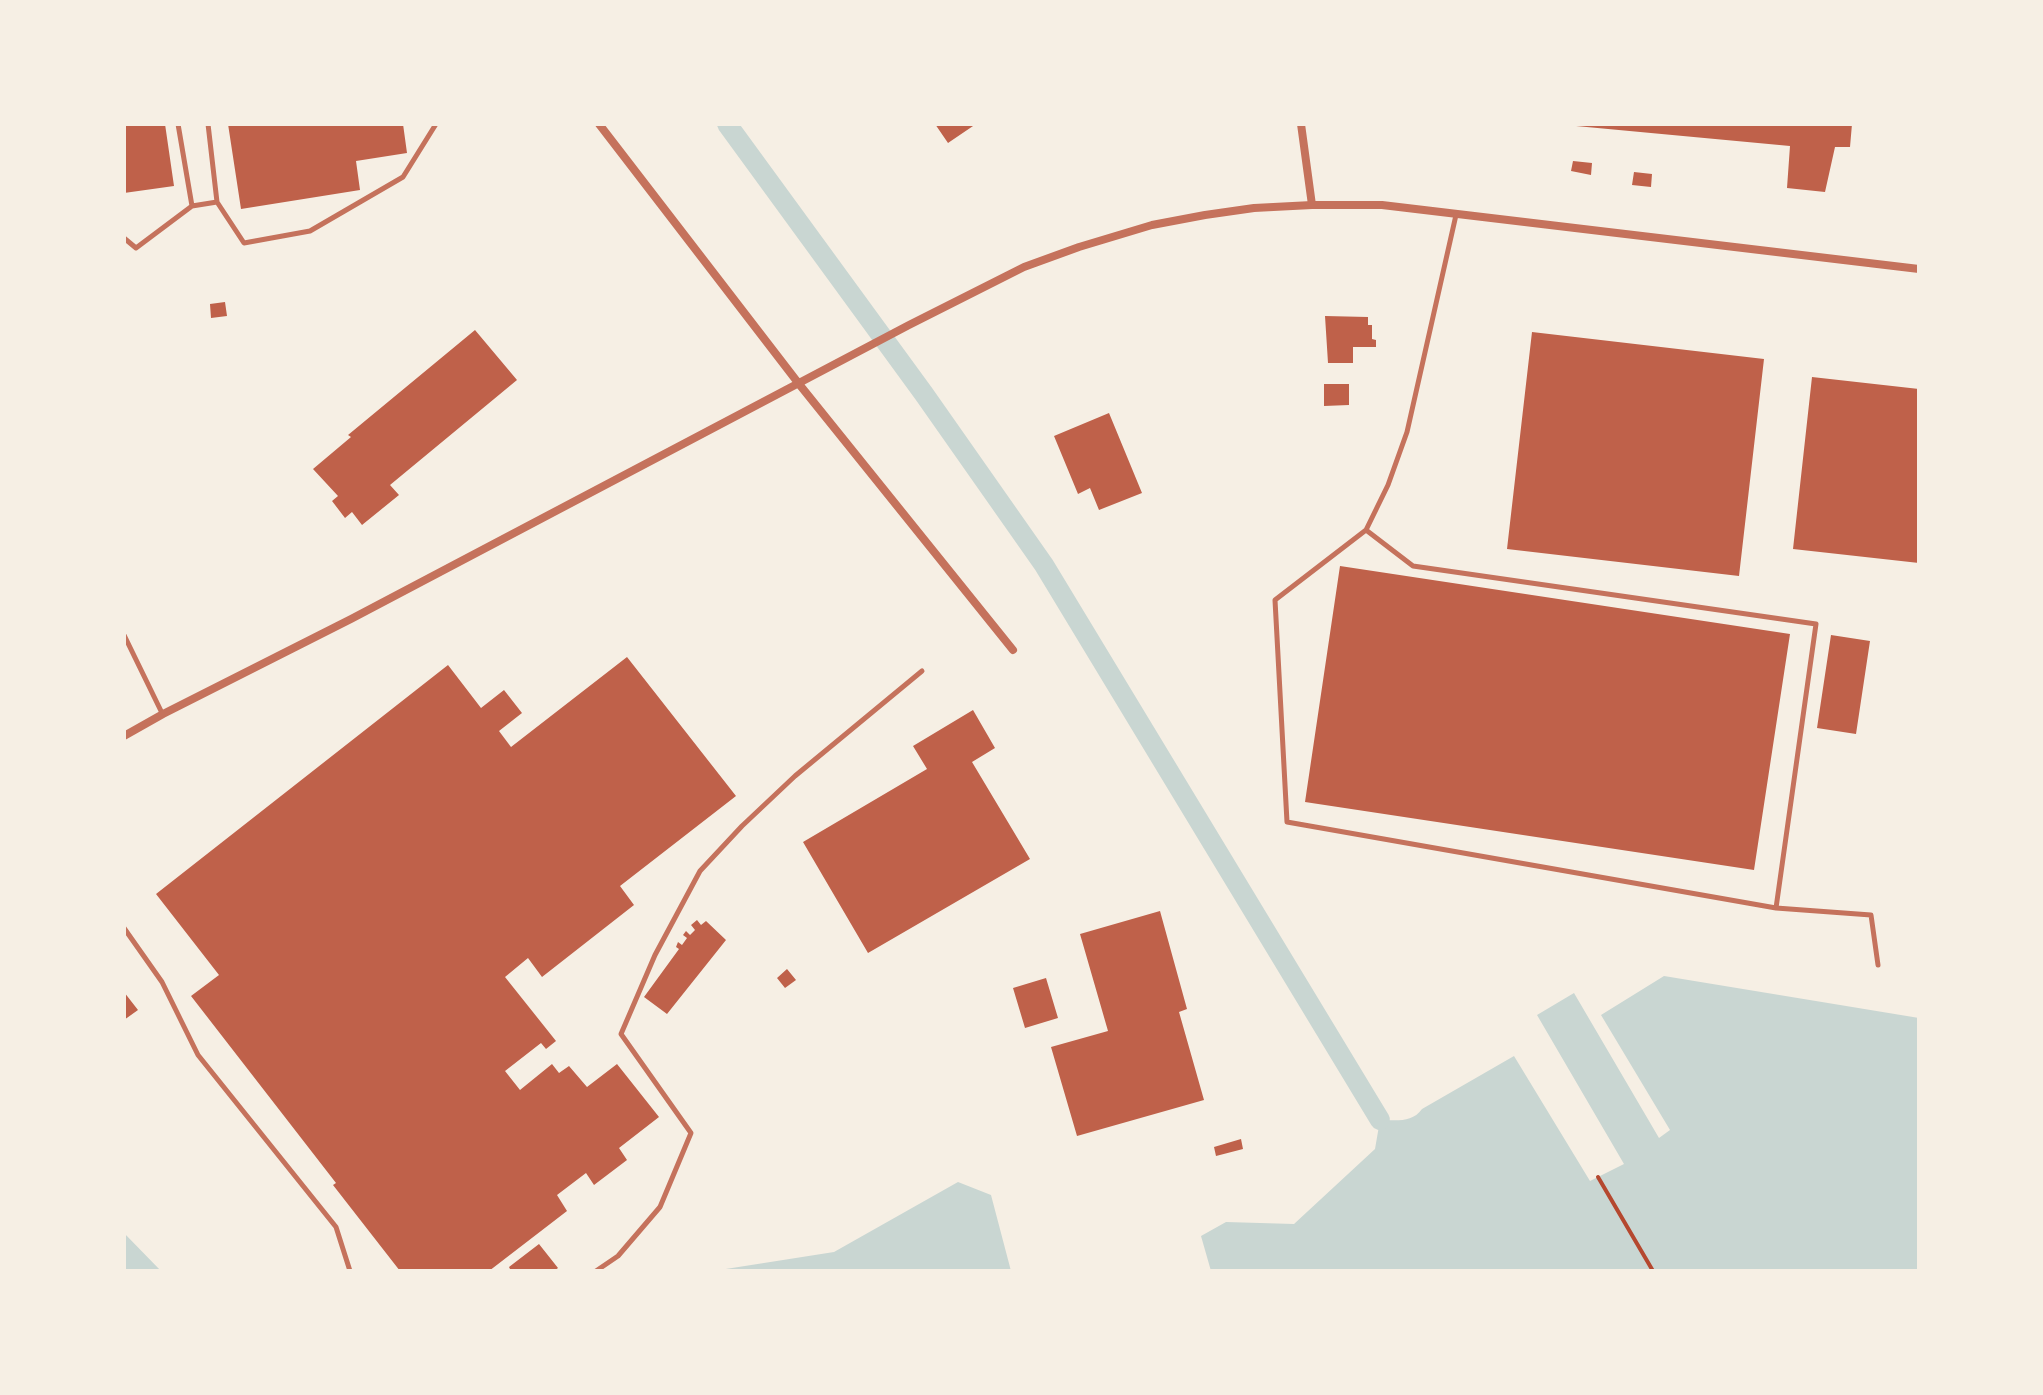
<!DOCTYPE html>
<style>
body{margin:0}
#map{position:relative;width:2043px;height:1395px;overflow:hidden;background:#f6efe4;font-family:"Noto Sans",sans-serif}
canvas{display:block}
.frame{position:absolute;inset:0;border:126px solid #f6efe4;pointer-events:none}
</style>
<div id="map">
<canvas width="2043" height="1395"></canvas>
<div class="frame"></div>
</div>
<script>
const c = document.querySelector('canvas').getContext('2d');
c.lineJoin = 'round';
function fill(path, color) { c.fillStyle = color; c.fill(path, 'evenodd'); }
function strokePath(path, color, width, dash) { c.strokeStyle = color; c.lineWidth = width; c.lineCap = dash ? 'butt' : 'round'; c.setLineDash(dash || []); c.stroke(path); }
const water = new Path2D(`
 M1664,976L1919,1018V1271H1211L1201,1236L1226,1222L1294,1224L1375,1149L1380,1120C1397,1120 1412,1123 1422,1109L1514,1056L1590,1181L1624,1164L1537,1015L1574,993L1659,1138L1670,1130L1601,1015Z
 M958,1182L991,1195L1011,1271H713L834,1252Z
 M124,1233L161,1271H124Z`);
const canal = new Path2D(`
 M727,124L924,394L1044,565L1380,1120`);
const building = new Path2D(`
 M124,124H165L174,186L124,193Z
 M228,124H403L407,153L356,161L360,190L241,209Z
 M935,124H976L948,143Z
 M1576,124H1852L1850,147H1835L1825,192L1787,188L1790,146L1576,126Z
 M1573,161L1592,163L1591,175L1571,171Z
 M1634,172L1652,174L1651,187L1632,185Z
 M225,302L227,316L211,318L210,304Z
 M1325,316L1368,317V325H1372V339L1376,340V347H1353V363H1328Z
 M475,330L517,380L390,485L399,495L362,525L352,512L345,518L332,501L338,496L313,469L351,437L348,435Z
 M1532,332L1764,359L1739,576L1507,549Z
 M1812,377L1919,389V563L1793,549Z
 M1324,384H1349V405L1324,406Z
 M1109,413L1142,493L1099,510L1090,488L1078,494L1054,436Z
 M1340,566L1790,634L1754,870L1305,802Z
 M1831,635L1870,641L1856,734L1817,728Z
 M627,657L736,796L620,886L634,905L542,977L528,958L505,977L556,1041L546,1049L541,1043L505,1071L520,1090L552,1064L559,1073L569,1066L587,1087L617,1064L659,1117L619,1148L627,1160L594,1185L586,1173L557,1195L567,1211L489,1271H400L333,1185L336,1183L191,996L219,975L156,894L448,665L481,708L504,690L522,713L499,731L511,747Z
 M973,710L995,748L972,762L1030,859L868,953L803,842L927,769L913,746Z
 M1160,911L1187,1009L1179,1012L1204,1100L1077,1136L1051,1047L1108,1031L1080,934Z
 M697,920L701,925L706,921L726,940L667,1014L644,997L679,949L676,947L678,942L682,945L687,938L683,935L686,931L690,935L695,930L691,925Z
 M787,969L796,980L785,988L777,978Z
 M1046,978L1058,1018L1025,1028L1013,988Z
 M124,992L138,1010L124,1020Z
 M1241,1139L1243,1149L1216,1156L1214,1147Z
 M539,1244L558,1268L554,1271H511L509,1267Z`);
const path = new Path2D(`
 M1598,1177L1653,1271`);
const service = new Path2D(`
 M208,124L217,202
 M192,206L217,202L244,243L310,231L403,177L436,124
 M1456,215L1407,432L1388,485L1366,530L1275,600L1287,822L1776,908
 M124,238L136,248L192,206L178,124
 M1366,530L1413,566L1816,624L1776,908L1871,915L1878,965
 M124,635L162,713
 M124,928L162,982L198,1055L336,1227L350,1271
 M596,1271L618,1256L660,1207L691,1133L621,1034L655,955L700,871L742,826L795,776L922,671`);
const minor = new Path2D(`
 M599,124L799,384L1013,650
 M1301,124L1312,205
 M124,736L163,714L351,619L909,325L1024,267L1079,247L1152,225L1205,215L1254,208L1312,205H1382L1919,269`);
fill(water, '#c9d6d2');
strokePath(canal, '#c9d6d2', 20);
fill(building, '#bf614a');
strokePath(path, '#b5482f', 4);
strokePath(service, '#c5725c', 5);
strokePath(minor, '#c5725c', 8);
</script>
